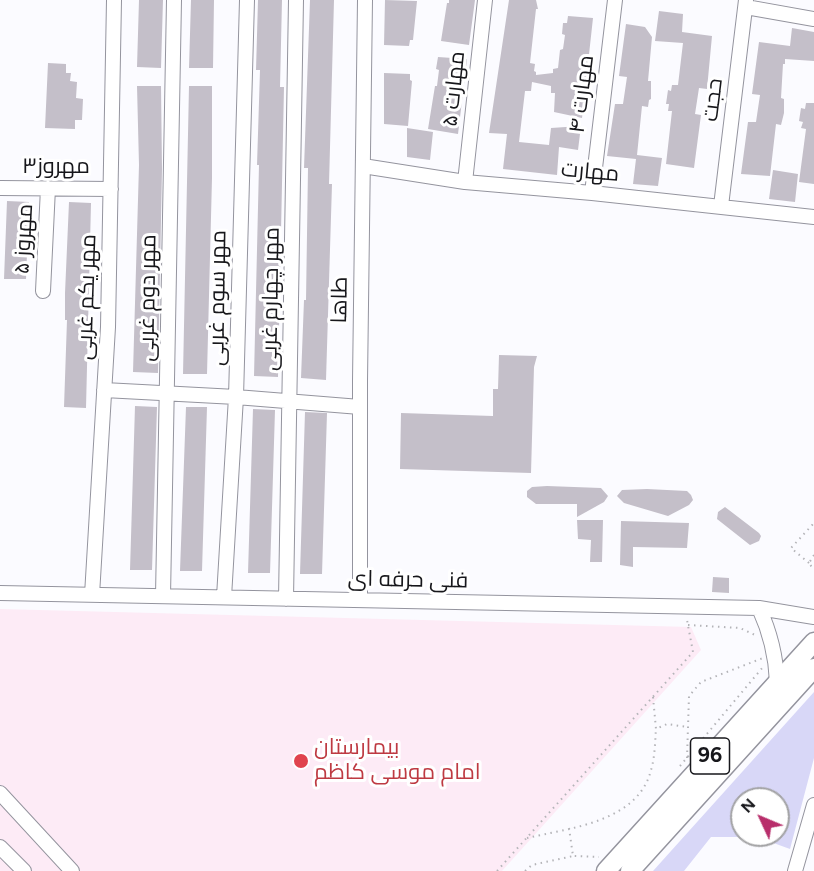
<!DOCTYPE html>
<meta charset="utf-8">
<style>
body{margin:0}
#map{position:relative;width:814px;height:871px;overflow:hidden;background:#fbfbff;font-family:Figtree,sans-serif}
canvas{display:block}
.north{position:absolute;left:730px;top:787px;width:60px;height:60px;box-sizing:border-box;background:#fff;border:2px solid #a2a2a4;border-radius:50%;rotate:314deg;font-size:16px;font-weight:700;line-height:24px;text-align:center;color:#17171b}
.north::after{content:'';display:block;margin:auto;width:21px;height:27px;background:#b82e6b;clip-path:polygon(50% 0,100% 100%,50% 72%,0 100%)}
</style>
<div id="map">
<canvas width="814" height="871"></canvas>
<div class="north">N</div>
</div>
<script>
const c = document.querySelector('canvas').getContext('2d');
c.lineJoin = 'round';
function fill(path, color) { c.fillStyle = color; c.fill(path, 'evenodd'); }
function strokePath(path, color, width, dash) { c.strokeStyle = color; c.lineWidth = width; c.lineCap = dash ? 'butt' : 'round'; c.setLineDash(dash || []); c.stroke(path); }
function drawText(font, color, halo, rows, align = 'center') {
  c.font = font + ' Figtree,Cairo,sans-serif'; c.lineWidth = 6; c.setLineDash([]); c.textBaseline = 'middle'; c.strokeStyle = halo; c.fillStyle = color; for (const [text, x, y, turn = 0] of rows) {
    c.save(); c.translate(x, y); c.rotate((+turn || 0) * Math.PI / 180); c.textAlign = isNaN(turn) ? turn : align; if (halo) c.strokeText(text, 0, 0); c.fillText(text, 0, 0); c.restore();
  }
}
const medical = new Path2D(`
 M0,609L691,627L701,650L502,871H0Z`);
const green = new Path2D(`
 M814,692V758L790,849L757,837H711L684,871H653ZM742,799H778V835H742Z`);
const building = new Path2D(`
 M139,0H163L161,68L137,67Z
 M191,0H214L213,68H189Z
 M258,0H282L280,87H284L278,377L254,376L259,165H257L260,70H256Z
 M310,0H334L329,184H332L326,380L301,378L304,300H306L308,168H304Z
 M385,0L417,1L413,40H410L409,46L384,45Z
 M449,0H475L469,45L441,41L447,3H449Z
 M509,0H536L538,9H536L530,63L535,64L534,71L536,72V75L553,73V69L558,68L560,50L563,49L565,35L562,34L563,23H567L568,16L593,18L582,118L554,112L555,93H551V86L532,82L531,91H525L519,142L549,145L551,128L581,126L578,150L559,147L557,175L503,169L507,134L489,133Z
 M659,11L683,14L682,32L712,36L707,89L699,88L695,114L701,115L694,168L666,164L672,111H668L669,104H666L668,90L671,91L672,85H678L683,43L655,41Z
 M626,24L645,27L652,37L648,81H651V99L649,100L648,107L642,106L637,155L662,158L658,186L633,184L636,159L607,156L615,104H623L627,77L619,76Z
 M792,28L814,32V61L785,59V64H783L781,98L784,99V113L781,125L776,124L770,176L741,174L748,122H756L760,95L752,94L759,42L790,46Z
 M438,57L467,59L458,134L428,129L435,86H437L439,70L436,69Z
 M48,63L66,64V73H71L70,81L77,82L76,98L83,99L82,120H75V129L45,128Z
 M384,73L410,74V80L412,81L408,126L384,124Z
 M137,86H161L162,169L158,373L133,372L139,165Z
 M189,86H212V178L207,374H183Z
 M806,103H814V184L799,182L806,129L801,128L803,122L799,121L801,108L805,109Z
 M407,128L433,132L430,160L407,157Z
 M773,170L798,174L795,202L769,199Z
 M7,201L29,202L26,279H4Z
 M69,202L91,203L86,408L64,407L67,320H65V293Z
 M499,355L537,356L534,367L531,473L400,469L401,413L493,416V389H498Z
 M135,406L157,407L152,570H130Z
 M186,407H207L202,571H180Z
 M253,409L275,410L270,573H248Z
 M305,412L327,413L322,574H300Z
 M547,486L601,488L608,496L604,502L577,517V504H536L527,497V491L532,487Z
 M647,489L687,491L691,495L693,500L689,505L668,516L624,503L617,496L622,490Z
 M725,507L759,533L761,536L759,541L750,545L717,519L718,512Z
 M577,520H603L602,562H590L591,540L578,539Z
 M621,521L689,523L687,548L633,547V567L620,565Z
 M713,577L729,578V593L712,592Z`);
const path = new Path2D(`
 M814,555L809,563L814,570
 M809,563L791,548L814,523
 M688,625L740,628L755,635
 M653,697L656,729L667,724L687,727
 M687,758L689,696L701,682L763,658
 M680,766L763,667
 M569,828L573,856L599,857
 M527,838C570,828 638,822 651,770C655,757 655,742 656,729
 M497,871L693,652L687,620
 M525,871L532,865L573,856`);
const minor = new Path2D(`
 M746,7L814,19
 M363,166L465,182L592,193L814,217
 M465,182L485,0
 M0,188L111,189
 M592,193L615,0
 M721,206L746,0
 M43,291L48,188
 M104,390L236,397L360,407
 M0,593L759,608L814,617
 M92,595L108,327L114,0
 M163,596L174,0
 M224,597L236,397L247,0
 M286,599L296,0
 M360,600V381L365,0
 M759,608C770,632 776,655 777,682
 M0,793L72,871
 M0,847L24,871
 M795,871L814,805`);
const major = new Path2D(`
 M606,871L814,642
 M630,871L814,668`);
const markers = [
 [301,761,8,"#e0444e"]
];
const shields = [
 [710,756,39]
];
const shieldNames = [
 ["96",710,756]
];
const streetNames = [
 ["مهارت ۵",454,89,-84],
 ["مهارت ۴",582,94,-83],
 ["حجت",713,100,-83],
 ["مهروز۳",56,167],
 ["مهارت",590,172,5],
 ["مهروز ۵",24,239,-87],
 ["مهر یکم غربی",87,297,-88],
 ["مهر دوم غربی",148,298,-89],
 ["مهر سوم غربی",218,298,-89],
 ["مهر چهارم غربی",271,299,-89],
 ["طاها",340,300,-89],
 ["فنی حرفه ای",408,580,1]
];
const healthNames = [
 ["بیمارستان",314,748],
 ["امام موسی کاظم",314,773]
];
fill(medical, '#fdebf6');
fill(green, '#d8d7f7');
fill(building, '#c4bfc9');
strokePath(minor, '#94949e', 16);
strokePath(major, '#94949e', 21);
strokePath(path, '#b4b4b8', 2, [1.5, 4.5]);
strokePath(minor, '#fff', 14);
strokePath(major, '#fff', 18);
for (const [x, y, r, color] of markers) { const dot = new Path2D(); dot.arc(x, y, r, 0, 2 * Math.PI); c.fillStyle = color; c.fill(dot); strokePath(dot, '#fff', 2); }
for (const [x, y, w] of shields) { const box = new Path2D(); box.roundRect(x - w / 2, y - 18, w, 36, 4.5); c.fillStyle = '#fff'; c.fill(box); strokePath(box, '#17171b', 1.5); }
drawText('bold 21px', '#17171b', null, shieldNames);
drawText('22px', '#17171b', '#fff', streetNames);
drawText('22px', '#be3a42', '#fff', healthNames, 'left');
</script>
